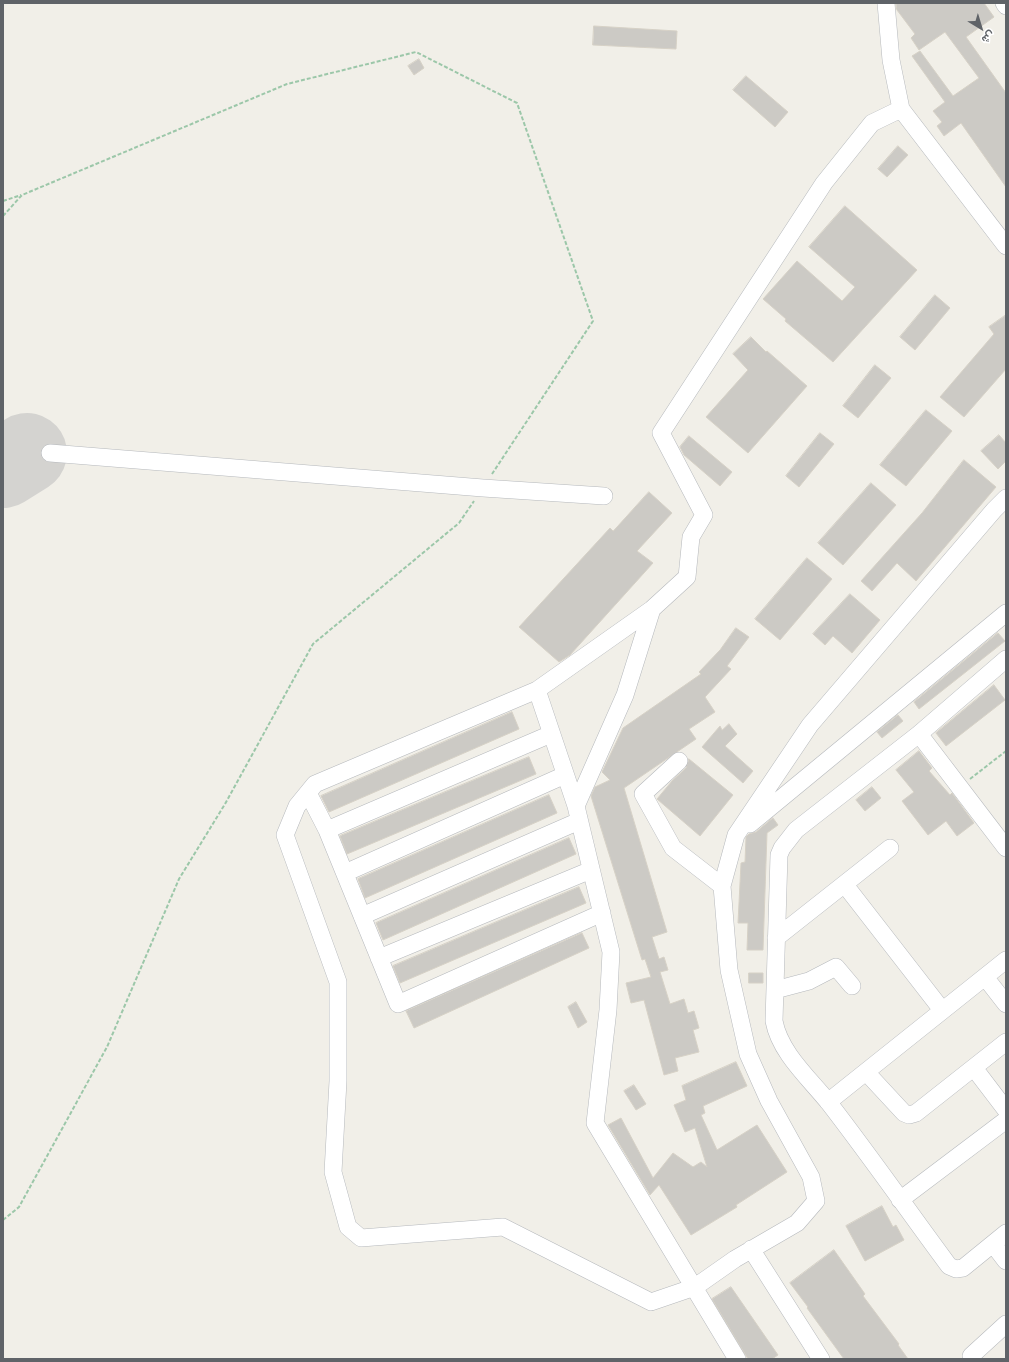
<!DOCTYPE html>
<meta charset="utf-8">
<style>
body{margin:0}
#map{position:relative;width:1009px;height:1362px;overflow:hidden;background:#f1efe8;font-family:"PT Sans",Vazirmatn,sans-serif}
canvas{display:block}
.frame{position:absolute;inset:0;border:4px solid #5f6368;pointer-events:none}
.north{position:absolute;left:961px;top:8px;width:40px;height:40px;-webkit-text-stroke:3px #fff;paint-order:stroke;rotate:142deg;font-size:11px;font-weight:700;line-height:16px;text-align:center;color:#5f6368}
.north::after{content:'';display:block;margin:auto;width:14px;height:18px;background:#5f6368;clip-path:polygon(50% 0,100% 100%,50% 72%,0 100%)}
</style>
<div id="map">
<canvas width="1009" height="1362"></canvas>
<div class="frame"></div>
<div class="north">ش</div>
</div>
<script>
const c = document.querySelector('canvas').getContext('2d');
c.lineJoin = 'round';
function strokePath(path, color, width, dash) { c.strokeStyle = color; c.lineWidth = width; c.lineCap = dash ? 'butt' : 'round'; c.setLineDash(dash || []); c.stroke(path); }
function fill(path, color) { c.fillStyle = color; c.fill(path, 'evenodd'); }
const runway = new Path2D(`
 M3,468L27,453`);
const building = new Path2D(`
 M896,3H984L994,17L966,37L1006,93V187L961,123L944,136L937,126L942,122L933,111L945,102L912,56L920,51L953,96L979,78L945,32L919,50L911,38L915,34L897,10Z
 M594,26L677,31L676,49L593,45Z
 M419,59L424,68L414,75L408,66Z
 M746,76L788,112L775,127L733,90Z
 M898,146L908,155L887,177L878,169Z
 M845,206L917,270L833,362L785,321L786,319L763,299L797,261L842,301L855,287L809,247Z
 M935,295L950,308L915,350L900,337Z
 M1006,315V369L964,417L940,397L994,334L989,327Z
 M751,337L766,352L767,351L807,386L748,453L706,417L748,370L733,354Z
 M875,365L891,378L858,418L843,406Z
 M926,410L952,431L906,486L880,465Z
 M820,433L834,444L799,487L786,476Z
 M999,435L1006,443V461L998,469L981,451Z
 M689,436L732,472L720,486L684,455L680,447Z
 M964,460L996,487L916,581L897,563L872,591L861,581L922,513Z
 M871,483L896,505L843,565L818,543Z
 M649,492L672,513L637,551L653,563L570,655L559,662L519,627L610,528L613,531Z
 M807,558L832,579L780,640L755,619Z
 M850,594L880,620L852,653L833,636L825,645L813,634Z
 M736,628L749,637L727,666L731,669L705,697L715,712L689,729L696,739L624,788L667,932L652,937L659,959L664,957L668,970L660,972L670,1004L684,999L688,1013L694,1011L699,1028L693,1030L699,1052L675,1058L678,1071L664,1075L644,1000L631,1003L626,983L651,977L645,959L642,960L591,796L595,787L610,780L602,772L623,728L701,674L699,672L720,650Z
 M998,633L1005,641L919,709L914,702Z
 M994,685L1005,700L946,746L936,733Z
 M512,712L519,729L329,812L321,796Z
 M898,715L903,721L882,738L877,732Z
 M729,724L737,734L725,746L753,771L743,783L702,747L720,726L722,730Z
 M919,751L932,768L929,771L950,795L952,793L974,823L957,836L946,821L928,835L902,801L914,792L896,770Z
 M529,757L536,774L347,854L340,836Z
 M689,759L733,795L700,836L657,799L672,781L686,768Z
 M872,787L881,798L865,811L856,800Z
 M549,795L557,813L365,898L358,879Z
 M773,818L778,825L767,833L763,950H747L748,923H738L741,863L745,862L746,837L749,834L756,832Z
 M569,838L576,854L383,940L376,923Z
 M579,887L586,903L400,983L393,966Z
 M582,933L589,948L414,1028L406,1011Z
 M749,973H763V983H749Z
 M576,1002L587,1022L578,1028L568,1007Z
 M736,1062L747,1086L703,1106L705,1113L701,1115L717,1150L757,1125L787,1172L736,1205L737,1207L691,1235L659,1185L650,1195L608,1125L621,1118L653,1178L673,1153L693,1167L701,1162L707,1167L695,1128L685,1132L674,1105L686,1100L682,1086Z
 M634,1085L646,1104L636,1110L624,1091Z
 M882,1206L893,1227L896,1225L904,1240L865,1261L846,1226Z
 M834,1250L865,1294L863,1296L899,1344L898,1345L908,1359H844L807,1308L808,1307L790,1283Z
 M731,1287L778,1355L772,1359H748L712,1299Z`);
const path = new Path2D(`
 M3,201L21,195
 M3,216L22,195L287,84L416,52L517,103L593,321L492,474
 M970,779L1006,751
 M3,1220L19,1207L107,1047L179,879L225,804L313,644L459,523L474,501`);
const minor = new Path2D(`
 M886,3L891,60L901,109L1006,246
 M1004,3L1006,6
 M901,109L872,123L824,183L661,433L704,515L691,537L687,577L652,609L537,690L315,784L297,806L285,835L338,982V1081L333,1172L348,1227L361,1238L503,1227L651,1302L695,1287L735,1259L797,1223L816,1201L811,1177L769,1101L748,1054L729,970L722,886L736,835L810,725L994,510L1006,498
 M50,453L483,488L604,496
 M652,609L625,695L576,806L611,952L608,1010L595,1123L737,1359
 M1006,659L919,734L796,830L782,848L779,855L774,1021C780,1053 809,1078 829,1103C870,1156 909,1212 949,1266L956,1269L963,1268L1006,1233
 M537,690L576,806
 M919,734L1006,848
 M679,761L643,794L673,848L722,886
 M308,793L327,830L551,734
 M750,824L1006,613
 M327,830L398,1004L602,913
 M345,873L565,775
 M845,885L942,1010
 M362,916L579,821
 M776,938L890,848
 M379,958L591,870
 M985,977L1006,1004
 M775,990L809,981L836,967L852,986
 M974,1068L1006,1110
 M866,1072L904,1113L909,1115L916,1113L1006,1042
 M828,1102L1006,960
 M900,1200L1006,1120
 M993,1244L1006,1261
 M751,1249L821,1359
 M971,1356L1006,1324`);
strokePath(runway, '#d4d3d0', 80);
fill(building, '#cccac5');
strokePath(building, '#d6d1c6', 1);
strokePath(minor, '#b5b8bc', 18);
strokePath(path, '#9cc7a9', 2, [4, 2]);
strokePath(minor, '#fff', 17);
</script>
